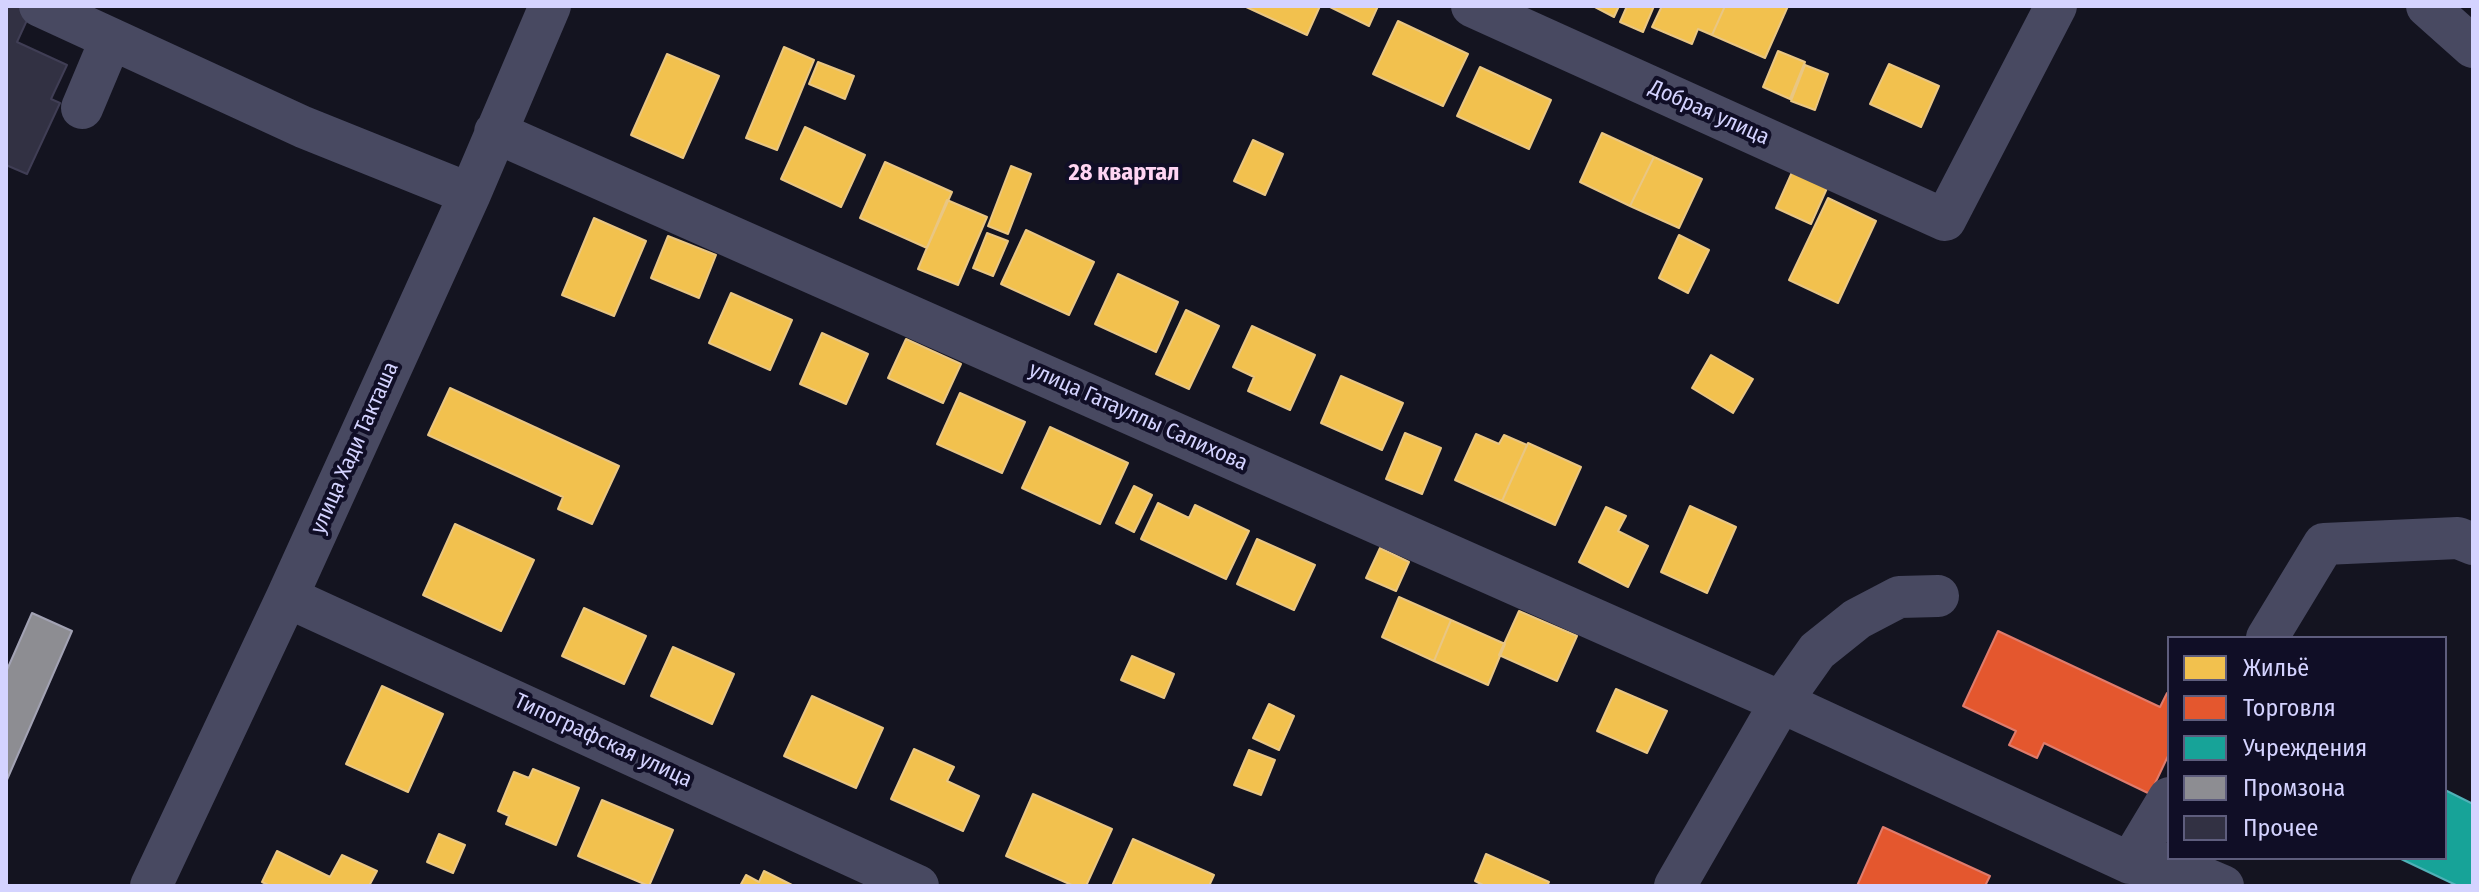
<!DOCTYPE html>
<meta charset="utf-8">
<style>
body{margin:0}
#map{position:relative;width:2479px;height:892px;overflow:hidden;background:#141420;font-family:"Fira Sans Condensed",sans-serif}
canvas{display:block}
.frame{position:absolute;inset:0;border:8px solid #d4d3ff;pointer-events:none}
.legend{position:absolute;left:2167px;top:636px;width:280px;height:224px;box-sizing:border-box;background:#100e26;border:2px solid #5e5d7d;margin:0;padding:10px 14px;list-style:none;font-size:24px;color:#d4d3ff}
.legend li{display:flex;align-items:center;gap:16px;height:40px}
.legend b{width:40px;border:2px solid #5e5d7d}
</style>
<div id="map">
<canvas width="2479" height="892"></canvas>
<div class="frame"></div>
<ul class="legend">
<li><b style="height:22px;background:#f2c14e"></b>Жильё</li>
<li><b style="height:22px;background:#e4572e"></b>Торговля</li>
<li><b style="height:22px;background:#17a398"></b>Учреждения</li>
<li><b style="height:22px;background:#8d8d92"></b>Промзона</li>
<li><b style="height:22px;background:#323143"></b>Прочее</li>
</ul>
</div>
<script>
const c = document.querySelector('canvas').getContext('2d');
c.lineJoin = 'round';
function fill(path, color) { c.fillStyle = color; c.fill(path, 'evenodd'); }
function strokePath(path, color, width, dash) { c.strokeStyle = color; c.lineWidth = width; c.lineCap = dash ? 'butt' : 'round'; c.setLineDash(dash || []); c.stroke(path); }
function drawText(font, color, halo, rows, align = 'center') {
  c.font = font + ' "Fira Sans Condensed",sans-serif'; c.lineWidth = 8; c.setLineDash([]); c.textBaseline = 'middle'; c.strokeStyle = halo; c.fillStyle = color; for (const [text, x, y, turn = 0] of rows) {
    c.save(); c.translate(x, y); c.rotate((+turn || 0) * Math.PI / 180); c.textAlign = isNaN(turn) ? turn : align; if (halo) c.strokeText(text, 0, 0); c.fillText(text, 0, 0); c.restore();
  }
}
const homes = new Path2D(`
 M1244,6H1320L1307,35Z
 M1328,6H1378L1369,26Z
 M1593,6H1619L1614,17Z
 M1627,6H1654L1643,32L1620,22Z
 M1662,6H1725L1712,35L1698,29L1692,44L1652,27Z
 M1725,6H1788L1765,58L1712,35Z
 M1398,21L1468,54L1443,106L1373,74Z
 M784,47L814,60L777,150L746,138Z
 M1778,51L1805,62L1790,99L1763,87Z
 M667,54L719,76L683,158L631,135Z
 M818,62L854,76L845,99L809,84Z
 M1889,64L1939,86L1921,127L1870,104Z
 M1805,65L1828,74L1815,110L1791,101Z
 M1480,67L1551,100L1529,149L1457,116Z
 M805,127L865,155L841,207L781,179Z
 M1602,133L1654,157L1630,206L1580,182Z
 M1253,140L1283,154L1265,195L1234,181Z
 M1654,157L1702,179L1679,228L1630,206Z
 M885,162L952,192L927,248L860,218Z
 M1011,166L1031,174L1008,234L988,226Z
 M1793,170L1828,186L1811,224L1776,208Z
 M1828,198L1876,221L1838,303L1789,280Z
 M947,200L987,217L958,285L918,269Z
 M594,218L646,241L614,316L562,295Z
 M1026,230L1094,262L1069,315L1001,284Z
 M987,233L1008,241L993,276L973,268Z
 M1679,235L1709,250L1688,293L1659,278Z
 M668,236L716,255L699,298L651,278Z
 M1118,274L1178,302L1156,352L1095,324Z
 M731,293L792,320L770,370L709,343Z
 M1186,310L1219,326L1189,389L1156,374Z
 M1252,326L1315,355L1290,410L1248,391L1254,377L1233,367Z
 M822,333L868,354L846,404L800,384Z
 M906,339L961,364L943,403L888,378Z
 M1711,355L1753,379L1733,413L1692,388Z
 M1341,376L1403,403L1382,450L1321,423Z
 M450,388L619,466L592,524L558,509L563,497L428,435Z
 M960,393L1025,422L1002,473L937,444Z
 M1050,427L1128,463L1100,524L1022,488Z
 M1405,433L1441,448L1422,494L1386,479Z
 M1476,434L1499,444L1504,435L1527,445L1502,501L1455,480Z
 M1528,443L1581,467L1555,525L1502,501Z
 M1134,486L1152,495L1134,532L1116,523Z
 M1158,503L1189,518L1195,505L1249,531L1226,579L1141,539Z
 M1690,506L1736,527L1707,593L1661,572Z
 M1606,507L1626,516L1618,531L1648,546L1628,587L1579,562Z
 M455,524L534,560L501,631L423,595Z
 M1257,539L1315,565L1294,610L1237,584Z
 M1380,548L1409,562L1396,591L1366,578Z
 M1399,597L1451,620L1434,661L1382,637Z
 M584,608L646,636L624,684L562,656Z
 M1519,611L1577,636L1557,681L1499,655Z
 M1451,620L1505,644L1488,685L1434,661Z
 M673,647L734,674L712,724L651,696Z
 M1132,656L1174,674L1164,698L1121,680Z
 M382,686L443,714L408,792L346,764Z
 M1616,689L1667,711L1647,753L1597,731Z
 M812,696L883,728L856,788L784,756Z
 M1269,704L1294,716L1279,750L1253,738Z
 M914,749L954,767L947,781L979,796L963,831L891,799Z
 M1249,750L1275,760L1261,795L1234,785Z
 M533,769L579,788L556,845L506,824L509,816L498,811L514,772L529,778Z
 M1033,794L1112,829L1086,886H1074L1006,856Z
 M602,800L673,830L649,886L578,856Z
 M439,834L465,845L453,873L427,862Z
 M1133,839L1214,875L1209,886H1112Z
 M277,851L330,877L342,855L377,871L369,886H270L262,882Z
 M1486,854L1549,882L1547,886H1485L1475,881Z
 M764,871L794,886H740L746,875L759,882Z`);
const shops = new Path2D(`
 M1998,631L2160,707L2167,693L2169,694V754L2150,794L2044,743L2037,758L2009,745L2016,731L1963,706Z
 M1883,827L1990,876L1985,886H1857Z`);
const public = new Path2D(`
 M2445,790L2473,804V886H2458L2399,858H2445Z`);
const industry = new Path2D(`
 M32,613L72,631L6,782V672Z`);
const building = new Path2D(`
 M6,6L33,7L17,42L67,65L51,99L60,103L27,174L6,165Z`);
const minor = new Path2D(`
 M40,6L303,127L470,194
 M1472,6L1945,220L2056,6
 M2427,6L2473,47
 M82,108L111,39
 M495,132L1781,702L2130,863L2169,798
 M287,597L918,886
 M2267,638L2324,544L2458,538L2473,544
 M2130,863L2171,864L2223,886
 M151,886L287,597L470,194L550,6
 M1675,886L1781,702L1817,651L1857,619L1899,597L1938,596`);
const streetNames = [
 ["Добрая улица",1709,113,24],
 ["улица Гатауллы Салихова",1138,417,24],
 ["улица Хади Такташа",355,448,-66],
 ["Типографская улица",603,741,25]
];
const neighbourhoodNames = [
 ["28 квартал",1124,173]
];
fill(homes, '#f2c14e');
strokePath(homes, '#e9c683', 2);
fill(shops, '#e4572e');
strokePath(shops, '#df7c6d', 2);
fill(public, '#17a398');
strokePath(public, '#50b1b7', 2);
fill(industry, '#8d8d92');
strokePath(industry, '#a2a2b3', 2);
fill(building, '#323143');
strokePath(building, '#403e55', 2);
strokePath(minor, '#484961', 42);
drawText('22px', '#d4d3ff', '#100e26', streetNames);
drawText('bold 24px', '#ffd5f3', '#100e26', neighbourhoodNames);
</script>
